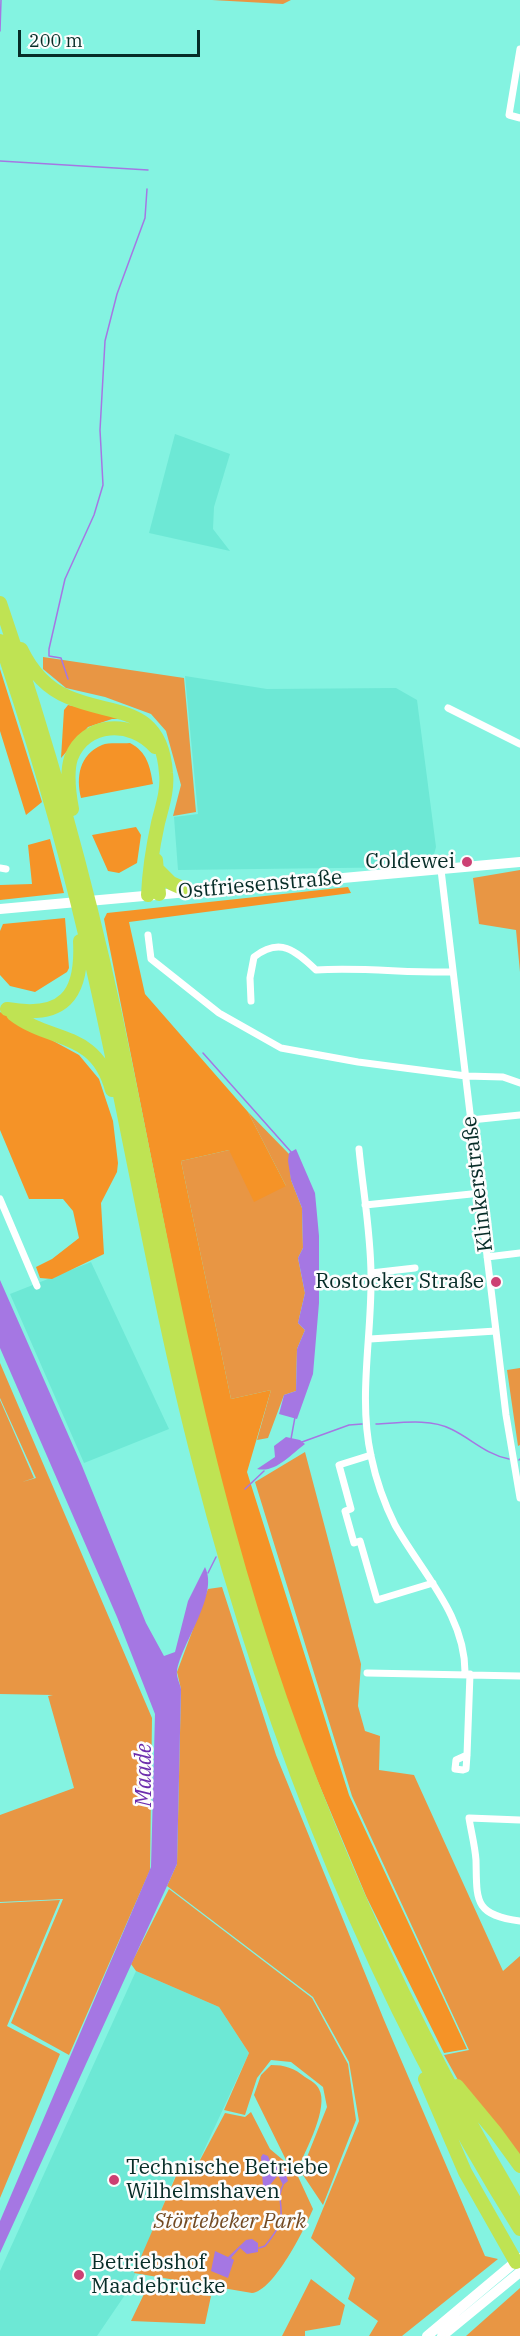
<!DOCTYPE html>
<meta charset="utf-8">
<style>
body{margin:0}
#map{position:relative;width:520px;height:2336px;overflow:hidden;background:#84f3e1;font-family:"IBM Plex Serif",serif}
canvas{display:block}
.scale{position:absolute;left:18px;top:30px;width:182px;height:27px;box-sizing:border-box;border:3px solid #062c27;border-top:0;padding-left:8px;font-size:18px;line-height:21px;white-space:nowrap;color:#062c27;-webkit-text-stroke:4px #fdfdfd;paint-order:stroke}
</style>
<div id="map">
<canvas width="520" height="2336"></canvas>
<div class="scale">200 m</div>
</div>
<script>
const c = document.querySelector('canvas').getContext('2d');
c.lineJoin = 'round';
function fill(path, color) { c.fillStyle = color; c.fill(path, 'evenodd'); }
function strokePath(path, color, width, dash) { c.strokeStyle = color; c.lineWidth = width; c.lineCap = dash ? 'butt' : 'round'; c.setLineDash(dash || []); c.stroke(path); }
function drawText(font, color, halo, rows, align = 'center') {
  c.font = font + ' "IBM Plex Serif",serif'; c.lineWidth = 5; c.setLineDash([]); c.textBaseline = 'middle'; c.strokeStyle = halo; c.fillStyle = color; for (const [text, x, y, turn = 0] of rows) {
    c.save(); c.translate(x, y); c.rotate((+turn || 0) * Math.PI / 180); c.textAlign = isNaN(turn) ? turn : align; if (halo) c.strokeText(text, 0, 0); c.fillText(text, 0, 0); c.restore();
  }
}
const built = new Path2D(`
 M175,434L230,454L214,507L213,529L230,551L149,533Z
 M185,676L267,689L396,688L417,700L436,847L433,858L417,867L178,870L174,817L198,814Z
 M91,1262L169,1429L84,1463L10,1294Z
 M136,1971L219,2007L249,2053L199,2161L192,2159L178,2169L129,2289L97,2336H0V2271Z`);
const green = new Path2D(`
 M212,0H291L283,4Z
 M43,657L184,678L196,812L173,816L181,785L166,731L151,714L105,697L66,688L43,669Z
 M520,870V972L516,930L479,924L473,878Z
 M248,1112L289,1154L291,1180L302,1208L303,1248L298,1258L305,1293L298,1323L305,1330L297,1349L296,1391L284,1395L268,1438L257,1440L271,1390L231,1399L181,1161L229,1150L286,1186Z
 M0,1363L152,1718L150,1870L69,2055L11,2023L63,1899L0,1902V1815L74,1788L48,1696L53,1695L0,1694V1400L34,1478L22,1482L36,1478L0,1398Z
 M520,1368V1445L518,1446L507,1370Z
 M305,1452L361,1664L358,1706L365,1731L380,1736L379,1770L414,1775L503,1971L520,1956V2161L463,2089L444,2055L469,2050L352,1796L255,1482Z
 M222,1587L276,1755L384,2020L485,2256L498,2259L402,2336H369L378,2321L348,2299L355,2278L311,2238L359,2121L349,2062L313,1997L167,1886L177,1864L181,1689L177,1672L208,1589Z
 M169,1889L312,1998L348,2064L356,2120L323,2205L301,2172L327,2107L323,2087L291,2062L271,2060L257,2078L245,2115L224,2110L249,2053L219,2007L136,1971L131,1964Z
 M60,1900L7,2026L60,2054L0,2198V1903Z
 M271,2065C285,2065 294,2068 305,2077C310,2080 317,2084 319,2089C329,2107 306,2150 298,2168L288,2164L254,2095L261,2075Z
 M251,2112L270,2149L295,2170L313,2209C305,2228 274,2291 252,2293L134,2273L179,2169L193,2160L199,2162L225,2113L245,2117Z
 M311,2279L345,2305L340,2325L305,2331V2336H282Z
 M150,2288L211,2296L205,2324L131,2321L145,2292Z
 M520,2288V2336H466Z`);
const forest = new Path2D(`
 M0,669L42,802L26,815L0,731Z
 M68,705L122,716L121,719H112L88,727L61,758L64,710Z
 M130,743C147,752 150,766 153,784L81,798C76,777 79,755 102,745C109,742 122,744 130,743Z
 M136,827L141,835L137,863L119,873L108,871L92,835Z
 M50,839L64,893L0,900V885L32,884L28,845Z
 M348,887L351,893L129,922L145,994L248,1112L286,1186L254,1202L229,1150L181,1161L231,1399L271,1390L247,1472L349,1795L467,2049L444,2053L366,1896L300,1739L253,1597L207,1440L104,919L107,913Z
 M65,918L69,968L67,972L35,992L10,986L0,975V931L3,924Z
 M0,1012L79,1055L99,1079L113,1121L118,1163L117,1172L101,1203L104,1254L52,1279L40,1278L36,1267L52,1259L79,1238L73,1211L63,1199H29L0,1130Z`);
const water = new Path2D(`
 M296,1149L315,1193L319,1236V1303L313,1374L297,1419L279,1414L284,1395L296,1391L297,1349L305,1330L298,1323L305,1293L298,1258L303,1248L302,1208L291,1180L288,1161L289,1153Z
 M0,1280L82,1466L146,1623L164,1656L175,1652L188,1601L205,1567C219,1595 182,1642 177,1671C176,1676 180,1684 181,1689L177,1864L0,2253V2221L151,1867L155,1714L117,1617L0,1348Z
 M286,1437L300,1440L305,1444C290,1455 276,1473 257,1469L275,1457L274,1446Z
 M263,2154L268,2156L270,2161L284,2168L288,2181L283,2185L278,2175L266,2190L263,2187L261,2157Z
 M252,2239L258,2243V2252L247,2254L240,2248L231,2258L234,2260L228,2278L211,2271L215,2251L228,2257L246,2240Z`);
const stream = new Path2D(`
 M0,31L1,0
 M0,161L148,170
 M68,679L61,658L49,656V649L65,579L94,515L103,485L100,430L105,341L117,294L145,218L147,189
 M203,1053L292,1153
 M376,1424C399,1423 430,1418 451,1429C472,1439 485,1454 509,1459
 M291,1439L295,1417
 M302,1442L349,1425L362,1424
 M519,1460L520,1459
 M245,1489L264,1471
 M208,1573L216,1557
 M259,2248L265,2246C272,2237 281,2226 281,2215C282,2202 277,2197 283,2185`);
const minor = new Path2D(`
 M520,49L509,115L520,118
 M448,708L520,744
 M0,868L6,869
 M441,870L506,1415L520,1498
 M148,935L151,959L219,1013L281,1048L358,1062L466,1076L503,1077L520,1083
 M251,1001L250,978L254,957C280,937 295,950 316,970C361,967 407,973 452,972
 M471,1120L520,1115
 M359,1149C363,1191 371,1234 371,1276C372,1336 358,1397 371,1456C376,1480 384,1503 395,1525C422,1573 466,1616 465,1674
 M0,1199L37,1286
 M365,1205L481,1193
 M487,1257L520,1253
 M371,1273L415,1268
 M370,1339L496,1331
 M371,1455L339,1465L351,1509L345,1511L354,1543L360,1541L377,1600L433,1583
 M367,1673L520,1676
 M467,1755L456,1760L455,1769L463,1770L466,1769L467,1755L470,1674
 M520,1820L469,1818C471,1831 475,1846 476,1860C477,1900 473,1915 520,1921`);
const secondary = new Path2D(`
 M0,909L520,862
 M427,2336L520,2258
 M442,2336L520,2272`);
const motorway = new Path2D(`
 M0,603C46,737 85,875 115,1014C151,1186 181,1360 228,1530C293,1770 394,1997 520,2210
 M0,641C38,752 71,868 96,982C132,1142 158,1303 199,1461C268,1730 372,1993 520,2229
 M21,649C31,670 46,688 68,697C114,717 161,704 166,773C168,790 162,807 158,823C153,846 149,872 148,895
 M72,809C69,793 66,774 71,758C85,721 132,720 155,747
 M156,860L159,894
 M158,870L171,883L189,891
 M7,1009C63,1019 83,996 80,941
 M13,1014C50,1043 96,1030 112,1090
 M425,2079L465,2172L516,2262
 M457,2086L496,2133L520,2166`);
const markers = [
 [467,862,6,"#cc4073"],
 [496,1282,6,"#cc4073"],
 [114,2180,6,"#cc4073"],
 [79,2275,6,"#cc4073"]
];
const poiNames = [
 ["Coldewei",455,862],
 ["Rostocker Straße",484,1282],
 ["Technische Betriebe",126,2168,"left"],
 ["Wilhelmshaven",126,2192,"left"],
 ["Betriebshof",91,2263,"left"],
 ["Maadebrücke",91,2287,"left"]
];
const streetNames = [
 ["Ostfriesenstraße",260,885,-5],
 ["Klinkerstraße",478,1184,-97]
];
const parkNames = [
 ["Störtebeker Park",230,2222]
];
const waterNames = [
 ["Maade",145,1775,-90]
];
fill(built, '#6de8d5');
fill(green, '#e89644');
fill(forest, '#f59327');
fill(water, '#a577e3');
strokePath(stream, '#a577e3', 1.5);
strokePath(minor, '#fff', 7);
strokePath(secondary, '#fff', 10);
strokePath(motorway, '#bfe353', 14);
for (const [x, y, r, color] of markers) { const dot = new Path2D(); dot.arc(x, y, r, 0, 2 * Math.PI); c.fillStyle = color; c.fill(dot); strokePath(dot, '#fdfdfd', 2); }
drawText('21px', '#062c27', '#fdfdfd', poiNames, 'right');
drawText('21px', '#062c27', '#fdfdfd', streetNames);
drawText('italic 21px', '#724a23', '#fdfdfd', parkNames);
drawText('italic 22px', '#6c2cac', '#fdfdfd', waterNames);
</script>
